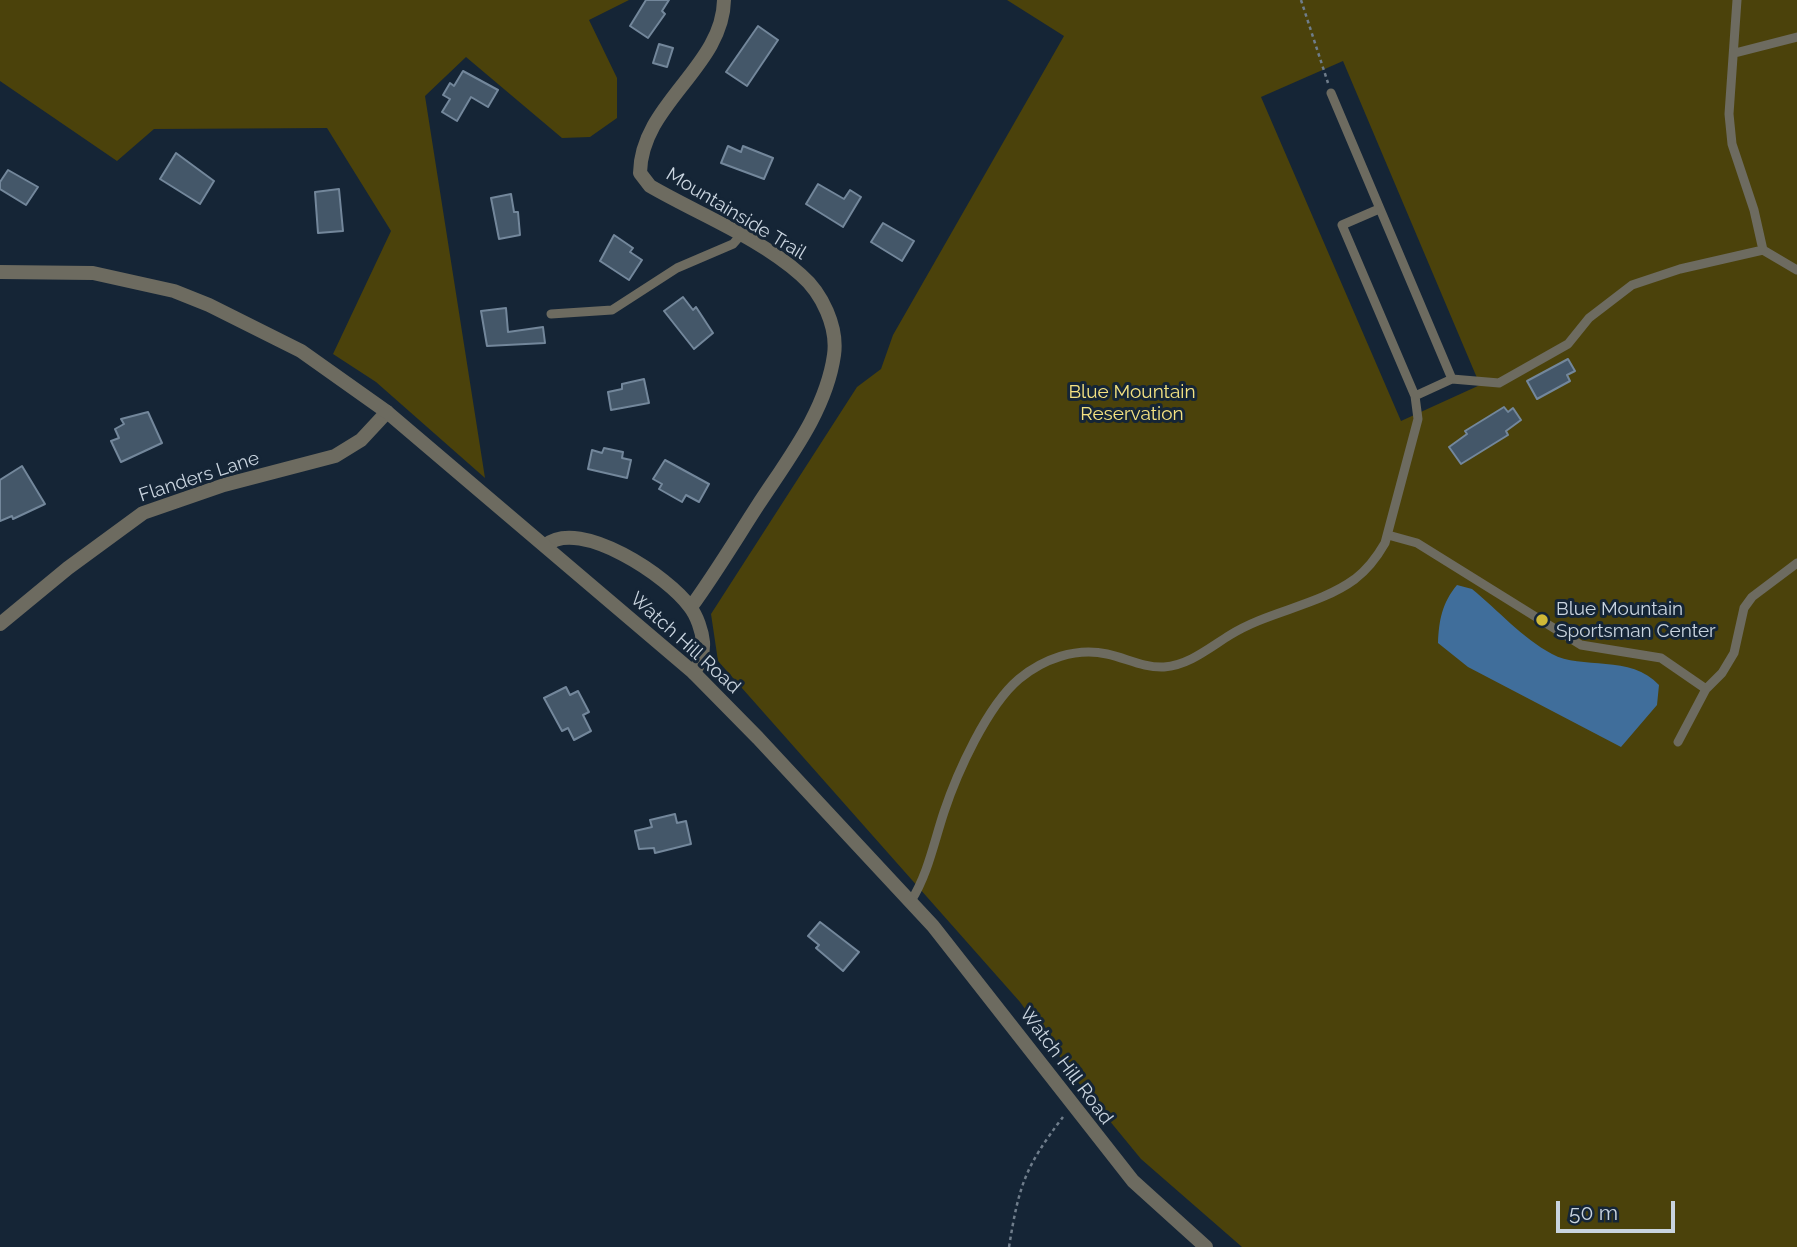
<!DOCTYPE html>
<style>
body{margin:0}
#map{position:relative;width:1797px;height:1247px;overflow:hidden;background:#152536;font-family:Raleway,sans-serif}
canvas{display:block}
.scale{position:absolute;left:1556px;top:1201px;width:119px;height:32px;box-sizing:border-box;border:4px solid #c9d4df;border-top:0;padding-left:9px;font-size:21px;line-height:24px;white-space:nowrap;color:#c9d4df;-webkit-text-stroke:5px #152536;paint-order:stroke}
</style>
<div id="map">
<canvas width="1797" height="1247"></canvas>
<div class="scale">50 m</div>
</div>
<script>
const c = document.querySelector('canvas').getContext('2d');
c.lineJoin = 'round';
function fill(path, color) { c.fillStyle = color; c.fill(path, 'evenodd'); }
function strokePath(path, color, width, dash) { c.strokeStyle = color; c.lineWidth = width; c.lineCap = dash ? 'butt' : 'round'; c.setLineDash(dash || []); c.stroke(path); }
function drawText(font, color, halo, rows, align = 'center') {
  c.font = font + ' Raleway,sans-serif'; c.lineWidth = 6; c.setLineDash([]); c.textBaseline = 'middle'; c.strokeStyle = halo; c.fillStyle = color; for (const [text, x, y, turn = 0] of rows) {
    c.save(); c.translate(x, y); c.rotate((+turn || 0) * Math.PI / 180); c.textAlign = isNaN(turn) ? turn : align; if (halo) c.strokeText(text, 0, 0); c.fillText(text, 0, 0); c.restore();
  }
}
const green = new Path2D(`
 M0,0H629L589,20L617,78V118L590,137L562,138L466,57L425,96L485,478L376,382L333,354L391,231L327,128L154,129L117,161L0,81Z
 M1007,0H1797V1247H1242L1141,1159L1081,1086L1020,1002L718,661L711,614L857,387L881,369L893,335L1064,36ZM1343,61L1480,385L1401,421L1261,97Z`);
const water = new Path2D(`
 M1457,585L1472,589C1498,610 1522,638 1552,654C1581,670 1631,654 1659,685L1657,705L1621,747L1468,667L1438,643C1439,620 1442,603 1457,585Z`);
const building = new Path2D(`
 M646,0H669L662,11L665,14L648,38L630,26Z
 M758,26L778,40L747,86L726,72Z
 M659,44L673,48L667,67L653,63Z
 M463,71L498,90L488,107L471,97L457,121L442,112L450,99L443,95L450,83L454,86Z
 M728,146L741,152L743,146L773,158L764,179L721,163Z
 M176,153L214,181L200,204L160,179Z
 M8,170L38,187L26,205L0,189V182Z
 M818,184L844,199L850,190L861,197L843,227L806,204Z
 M339,189L343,231L318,233L315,192Z
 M511,194L514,212H518L520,235L499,239L491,198Z
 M883,223L914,241L902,261L871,242Z
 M614,235L633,248L630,252L642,260L629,280L600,261Z
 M683,297L693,310L696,307L713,333L694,349L664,311Z
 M506,308L508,332L543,327L545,343L487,346L481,311Z
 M1568,359L1575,371L1567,375L1570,381L1537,399L1527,381Z
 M644,379L649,403L611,410L608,392L622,389V384Z
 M1504,407L1508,412L1513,408L1521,420L1506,431L1508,435L1461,464L1449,447L1467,434L1465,431Z
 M148,412L162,443L121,462L111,441L119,438L115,429L124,424L121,419Z
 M604,448L623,452L622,458L631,460L627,478L588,469L592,450L602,453Z
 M665,460L709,484L699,502L686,495L682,502L659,489L662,484L653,479Z
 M22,466L45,504L13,519L12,516L0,521V480Z
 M566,687L570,695L578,691L589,712L583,715L591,731L574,740L568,728L562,731L544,698Z
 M675,814L677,823L686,821L691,844L655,853L654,848L639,849L635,831L652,827L650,820Z
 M820,922L859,952L843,971L816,948L819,945L808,936Z`);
const path = new Path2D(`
 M1301,0L1328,83
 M1009,1247C1019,1185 1025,1167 1063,1117`);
const service = new Path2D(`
 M1737,0L1729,114L1732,144L1754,210L1763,250L1797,270
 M1735,53L1797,37
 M1379,209L1342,225L1415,396
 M551,314L612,310L677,268L733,244L740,236
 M1452,379L1499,383L1568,344L1589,318L1632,285L1680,269L1763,250
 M1388,535L1417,543L1581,645L1661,658L1706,689
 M1678,742L1706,689L1722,673L1734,653L1744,608L1752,597L1797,563
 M911,901C928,874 934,842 944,812C957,773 987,706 1019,679C1043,659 1076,647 1107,654C1126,658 1144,668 1164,667C1189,665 1209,648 1230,635C1268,611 1318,606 1355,579C1368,569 1377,557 1385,543L1418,419L1415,396L1452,379L1331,93`);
const minor = new Path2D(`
 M546,545C580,517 669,577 690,607C697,616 702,631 703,642C704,654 699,663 694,673
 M691,607C715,574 736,539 758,505C788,459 826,411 834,355C838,327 822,293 801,275C758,237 700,215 650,186L640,173C641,104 723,67 724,0
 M0,624L68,568L143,513L224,485L335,456L361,440L387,412`);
const tertiary = new Path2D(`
 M0,272L93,273L174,291L209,305L301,351L387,412L694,673L758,738L933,926L1133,1181L1206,1247`);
const markers = [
 [1542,620,7,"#cfb837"]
];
const streetNames = [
 ["Mountainside Trail",736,214,31],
 ["Flanders Lane",199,477,-18],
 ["Watch Hill Road",685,643,42],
 ["Watch Hill Road",1066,1066,53]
];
const parkNames = [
 ["Blue Mountain",1132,392],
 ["Reservation",1132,414]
];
const poiNames = [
 ["Blue Mountain",1556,609],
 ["Sportsman Center",1556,631]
];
fill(green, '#4b420b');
fill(water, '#406e9b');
fill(building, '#445769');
strokePath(building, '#73879b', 2);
strokePath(path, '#6f7d8b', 2.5, [3.5, 3.5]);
strokePath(service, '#6d6b60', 9);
strokePath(minor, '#6d6b60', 14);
strokePath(tertiary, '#6d6b60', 14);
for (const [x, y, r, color] of markers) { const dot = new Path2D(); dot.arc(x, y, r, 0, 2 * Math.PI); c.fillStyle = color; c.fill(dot); strokePath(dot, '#152536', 2.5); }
drawText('19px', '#c9d4df', '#152536', streetNames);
drawText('19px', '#f4e282', '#152536', parkNames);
drawText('19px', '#c9d4df', '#152536', poiNames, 'left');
</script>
